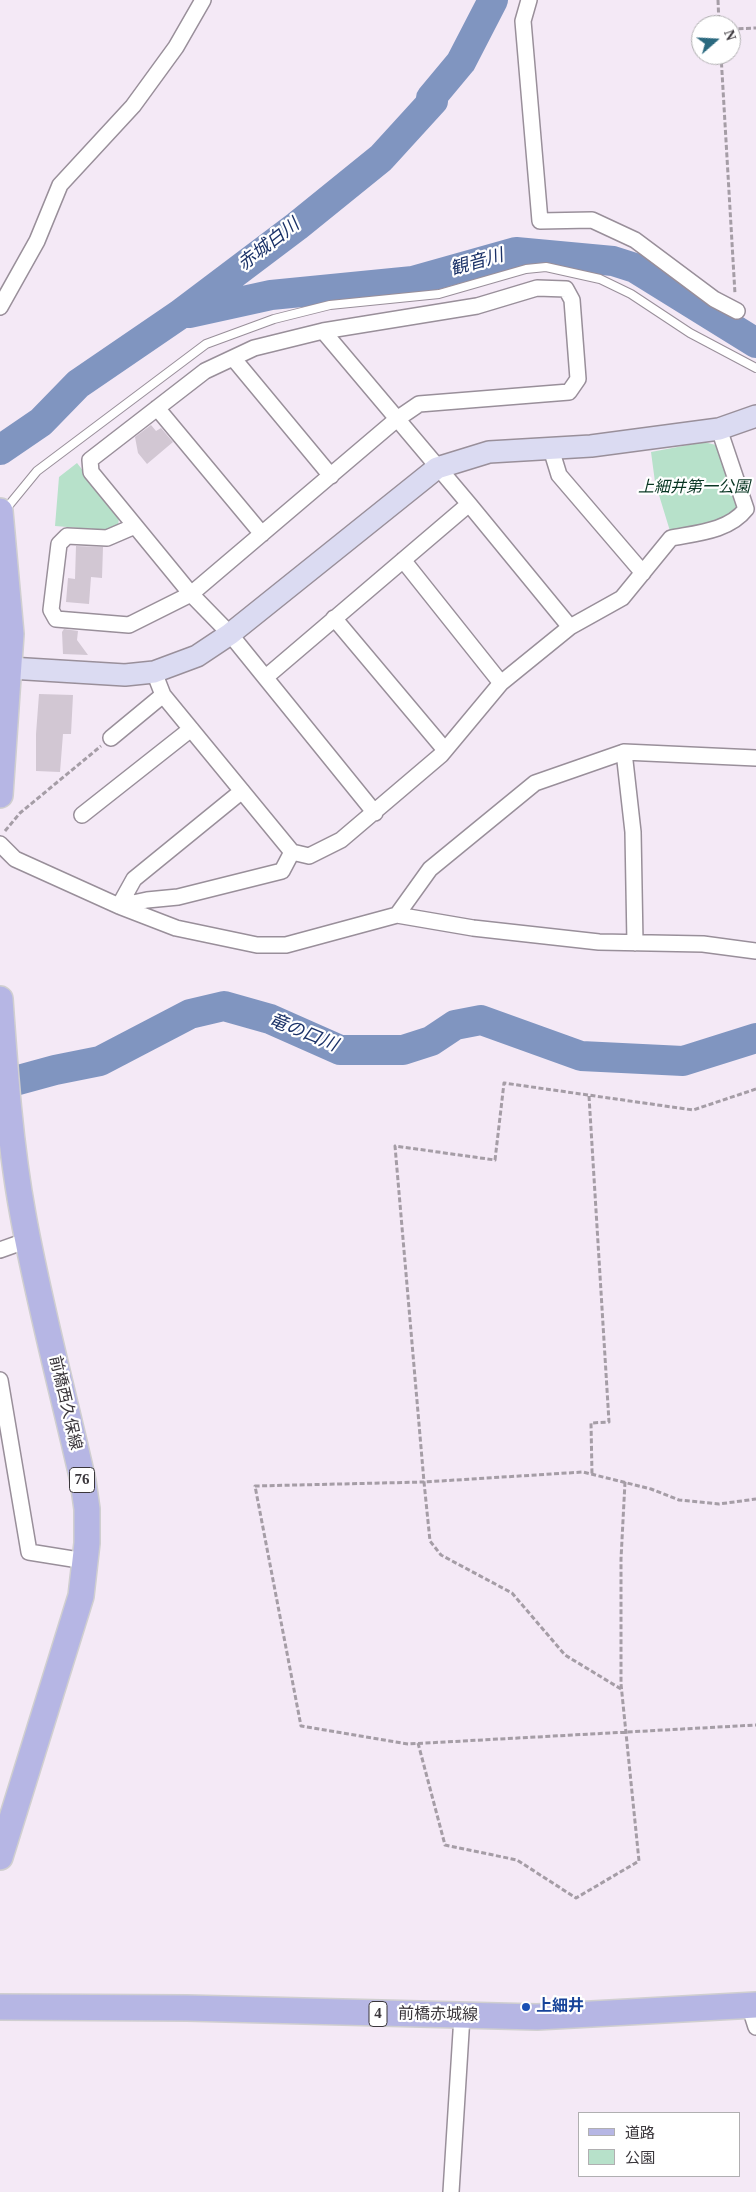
<!DOCTYPE html>
<meta charset="utf-8">
<style>
body{margin:0}
#map{position:relative;width:756px;height:2192px;overflow:hidden;background:#f4e9f6;font-family:"Times New Roman","Noto Sans JP",serif}
canvas{display:block}
.legend{position:absolute;left:578px;top:2112px;width:162px;height:65px;box-sizing:border-box;background:#fff;border:1px solid #b0afb1;margin:0;padding:6px 9px;list-style:none;font-size:15px;color:#3a363b}
.legend li{display:flex;align-items:center;gap:10px;height:25px}
.legend b{width:25px;border:1px solid #b0afb1}
.north{position:absolute;left:691px;top:15px;width:50px;height:50px;box-sizing:border-box;background:#fff;border:1px solid #b0afb1;border-radius:50%;rotate:71deg;font-size:14px;font-weight:700;line-height:20px;text-align:center;color:#3a363b}
.north::after{content:'';display:block;margin:auto;width:18px;height:22px;background:#2b697f;clip-path:polygon(50% 0,100% 100%,50% 72%,0 100%)}
</style>
<div id="map">
<canvas width="756" height="2192"></canvas>
<ul class="legend">
<li><b style="height:6px;background:#b6b6e4"></b>道路</li>
<li><b style="height:14px;background:#b7e1ca"></b>公園</li>
</ul>
<div class="north">N</div>
</div>
<script>
const c = document.querySelector('canvas').getContext('2d');
c.lineJoin = 'round';
function fill(path, color) { c.fillStyle = color; c.fill(path, 'evenodd'); }
function strokePath(path, color, width, dash) { c.strokeStyle = color; c.lineWidth = width; c.lineCap = dash ? 'butt' : 'round'; c.setLineDash(dash || []); c.stroke(path); }
function drawText(font, color, halo, rows, align = 'center') {
  c.font = font + ' "Times New Roman","Noto Sans JP",serif'; c.lineWidth = 4.5; c.setLineDash([]); c.textBaseline = 'middle'; c.strokeStyle = halo; c.fillStyle = color; for (const [text, x, y, turn = 0] of rows) {
    c.save(); c.translate(x, y); c.rotate((+turn || 0) * Math.PI / 180); c.textAlign = isNaN(turn) ? turn : align; if (halo) c.strokeText(text, 0, 0); c.fillText(text, 0, 0); c.restore();
  }
}
const green = new Path2D(`
 M704,442L716,445L738,504L734,514L707,524L670,531L655,482L651,452Z
 M77,463L119,517L118,527L105,530L55,526L59,477Z`);
const river = new Path2D(`
 M189,313L271,295L413,281L516,252L613,261L635,268L756,343
 M0,450L41,422L78,384L179,315L297,226L381,158L433,101L431,98L461,62L493,0
 M0,1085L55,1070L100,1061L190,1014L224,1006L270,1019L340,1050H403L431,1041L455,1025L481,1020L581,1056L683,1061L756,1038`);
const building = new Path2D(`
 M151,425L156,431L161,428L173,442L147,464L138,453L135,437Z
 M76,546L103,547L102,578L91,577L89,604L66,602L68,578L75,579Z
 M64,629L78,631L77,640L88,655L63,654L62,632Z
 M39,694L73,695L71,734H63L60,772L36,771V734Z`);
const path = new Path2D(`
 M718,0L719,25
 M731,29L756,28
 M721,55L735,294
 M5,831L20,813L101,746
 M756,1089L693,1110L504,1083L495,1160L395,1146L424,1482L255,1486L301,1726L408,1744L756,1725
 M589,1096L609,1422L591,1423L592,1474
 M621,1689L565,1655L512,1593L441,1555L430,1541L424,1482L583,1472L651,1489L679,1500L719,1504L756,1499
 M418,1743L445,1845L517,1860L576,1898L639,1861L621,1684V1559L625,1482`);
const lane = new Path2D(`
 M5,510L37,471L206,344L274,319L330,305L439,294L526,269L546,267L600,279L631,294L690,333L756,368`);
const street = new Path2D(`
 M529,0L523,21L540,221L592,220L635,240L714,299L737,311
 M0,307L37,241L60,185L133,106L176,47L203,0
 M323,331L469,504L570,627
 M233,358L331,476
 M157,408L262,534
 M551,449L559,475L643,573
 M135,526L107,538L67,536L59,544L51,610L56,619L129,625L191,594L397,419L419,404L569,392L578,379L572,300L566,289L537,288L477,306L323,331L254,348L205,371L90,460L91,472L191,594L230,634L375,813
 M403,560L501,683
 M334,618L445,750
 M154,672L163,695L292,852L309,856L341,840L441,755L501,683L570,627L622,598L671,538C697,533 729,531 746,509L719,429
 M266,677L469,504
 M111,738L163,695
 M624,752L633,832L635,943
 M82,815L191,729
 M0,844L15,859L119,906L176,928L257,945H286L397,915L473,928L599,942L703,944L756,951
 M119,906L147,900L178,897L282,871L292,852
 M119,906L134,879L242,791
 M397,915L430,869L535,783L624,752L756,758
 M0,1250L28,1240
 M0,1380L29,1552L85,1561
 M749,2005L756,2027
 M451,2192L462,2016`);
const secondary = new Path2D(`
 M10,668L125,675L154,672L197,656L230,634L437,468L489,452L591,446L719,429L756,416`);
const primary = new Path2D(`
 M0,511L11,634L0,795
 M0,999C5,1071 10,1144 23,1215C39,1304 63,1392 83,1481L87,1509V1543L81,1596L0,1857
 M0,2007L187,2008L537,2017L756,2005`);
const markers = [
 [526,2007,5,"#1a4fb4"]
];
const shields = [
 [82,1480,25],
 [378,2014,18]
];
const shieldNames = [
 ["76",82,1480],
 ["4",378,2014]
];
const parkNames = [
 ["上細井第一公園",694,488]
];
const streetNames = [
 ["前橋西久保線",65,1403,77],
 ["前橋赤城線",438,2015,1]
];
const transitNames = [
 ["上細井",536,2007]
];
const waterNames = [
 ["赤城白川",269,245,-38],
 ["観音川",477,263,-16],
 ["竜の口川",303,1033,22]
];
fill(green, '#b7e1ca');
strokePath(river, '#8095c0', 30);
fill(building, '#d2c7d3');
strokePath(lane, '#998f9a', 10);
strokePath(street, '#998f9a', 18);
strokePath(secondary, '#998f9a', 24);
strokePath(primary, '#d0cfd0', 28);
strokePath(path, '#a59da6', 3, [5, 2.5]);
strokePath(lane, '#fff', 8);
strokePath(street, '#fff', 15);
strokePath(secondary, '#dbdbf2', 21);
strokePath(primary, '#b6b6e4', 25);
for (const [x, y, r, color] of markers) { const dot = new Path2D(); dot.arc(x, y, r, 0, 2 * Math.PI); c.fillStyle = color; c.fill(dot); strokePath(dot, '#fff', 2); }
for (const [x, y, w] of shields) { const box = new Path2D(); box.roundRect(x - w / 2, y - 12.5, w, 25, 4); c.fillStyle = '#fff'; c.fill(box); strokePath(box, '#3a363b', 1); }
drawText('bold 15px', '#3a363b', null, shieldNames);
drawText('italic 16px', '#0a3724', '#fff', parkNames);
drawText('16px', '#3a363b', '#fff', streetNames);
drawText('bold 16px', '#164399', '#fff', transitNames, 'left');
drawText('italic 18px', '#1b3268', '#fff', waterNames);
</script>
